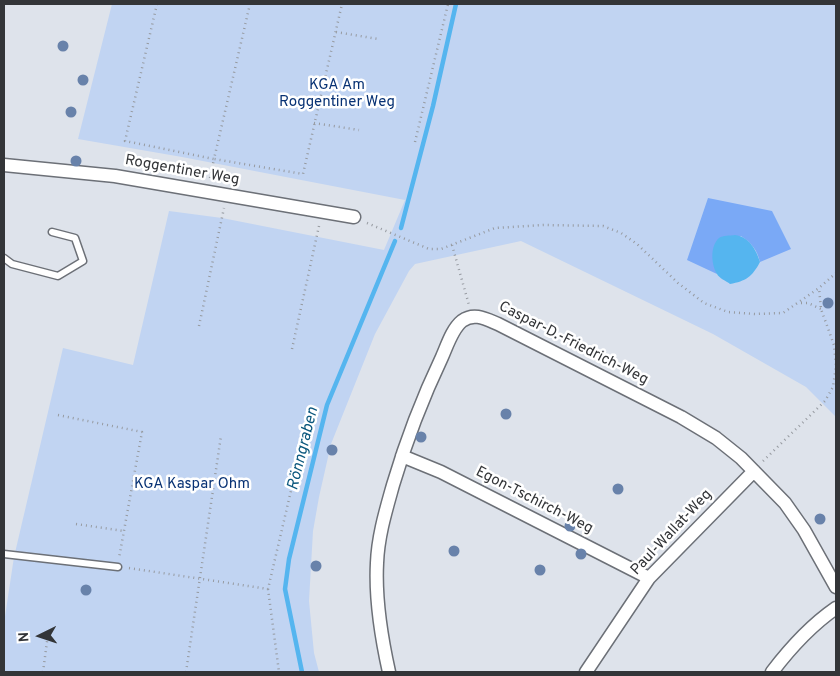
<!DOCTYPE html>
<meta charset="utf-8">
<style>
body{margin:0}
#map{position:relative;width:840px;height:676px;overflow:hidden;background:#dee3eb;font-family:Overpass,sans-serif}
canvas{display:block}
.frame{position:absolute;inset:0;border:5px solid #333538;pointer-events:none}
.north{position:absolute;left:15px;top:611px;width:50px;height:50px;-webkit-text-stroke:4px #fff;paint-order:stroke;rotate:266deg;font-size:14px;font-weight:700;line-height:20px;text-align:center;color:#333538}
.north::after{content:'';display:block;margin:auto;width:18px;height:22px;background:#333538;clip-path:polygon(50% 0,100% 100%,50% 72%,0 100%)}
</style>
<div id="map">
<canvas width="840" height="676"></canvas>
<div class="frame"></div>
<div class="north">N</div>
</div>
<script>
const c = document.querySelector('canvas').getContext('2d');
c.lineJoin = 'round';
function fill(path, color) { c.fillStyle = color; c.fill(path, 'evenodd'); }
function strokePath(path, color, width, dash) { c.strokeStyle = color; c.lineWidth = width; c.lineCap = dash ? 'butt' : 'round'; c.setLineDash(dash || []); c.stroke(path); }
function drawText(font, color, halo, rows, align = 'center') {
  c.font = font + ' Overpass,sans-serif'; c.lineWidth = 5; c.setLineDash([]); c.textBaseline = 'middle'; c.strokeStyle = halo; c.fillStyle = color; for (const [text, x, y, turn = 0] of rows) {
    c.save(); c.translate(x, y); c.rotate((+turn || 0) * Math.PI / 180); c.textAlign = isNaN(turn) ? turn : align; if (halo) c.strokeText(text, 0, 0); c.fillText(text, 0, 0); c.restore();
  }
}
const green = new Path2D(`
 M112,4H836V417L806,387L713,334L521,241L415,264L409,271L375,334L331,444L319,497L313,531L309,601L314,653L319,672H4V623L14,557L63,348L133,365L169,211L222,218L384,250L405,200L182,157L78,139Z`);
const forest = new Path2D(`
 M708,198L772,211L791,249L760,262C757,250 752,243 741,236L713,261L717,274L687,260Z`);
const water = new Path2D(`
 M735,235C749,237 756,249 760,262C752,277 746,281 730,284C726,281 719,278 717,274C711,264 710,246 719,238C723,235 730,236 735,235Z`);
const stream = new Path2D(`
 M401,228L433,106L456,4
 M302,672L285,589L289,559L327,405L395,241`);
const path = new Path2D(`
 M157,4L125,141L214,159L250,4
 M336,32L378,39
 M314,123L359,130
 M415,142L448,4
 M210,178L214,159L303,174L342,4
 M367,223L429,249H441L495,228L543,225L603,226L621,233L637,244L678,283L704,303L728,312L755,314L783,313L819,288L836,273
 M452,245L469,305
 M801,303H808L821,309
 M199,326L224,208
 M292,349L319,226
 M58,415L142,432L119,558
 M763,461L825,401L833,387L836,366L834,345L821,309L819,288
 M76,524L124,531
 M129,568L268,589L300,452
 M268,589L279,672
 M43,672L48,634
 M85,672V670
 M186,672L221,436`);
const service = new Path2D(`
 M4,258L12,264L58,276L83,261L75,238L52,232
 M4,554L118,567`);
const minor = new Path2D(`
 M4,165L115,176L354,217
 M402,456L441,472L649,578
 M389,672C381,636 375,600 377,563C378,536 386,510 393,485C406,441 422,399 442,357C447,346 452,329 462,321C474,312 486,319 498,324L681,417L716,438L741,458L785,503L804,530L836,587
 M586,672L649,578L754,471
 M772,672C791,647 810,626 836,608`);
const trees = [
 [63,46],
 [83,80],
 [71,112],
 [76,161],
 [828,303],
 [506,414],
 [421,437],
 [332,450],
 [618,489],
 [820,519],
 [570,526],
 [454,551],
 [581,554],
 [316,566],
 [540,570],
 [86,590]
];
const parkNames = [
 ["KGA Am",337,86],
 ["Roggentiner Weg",337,103],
 ["KGA Kaspar Ohm",192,485]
];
const streetNames = [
 ["Roggentiner Weg",182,171,10],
 ["Caspar-D.-Friedrich-Weg",573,344,27],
 ["Egon-Tschirch-Weg",534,501,27],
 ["Paul-Wallat-Weg",672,533,-47]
];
const waterNames = [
 ["Rönngraben",304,449,-76]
];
fill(green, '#c1d4f2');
fill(forest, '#7aa9f6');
fill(water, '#55b5ef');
strokePath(stream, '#55b5ef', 4.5);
strokePath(service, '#6c7077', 9);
strokePath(minor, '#6c7077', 15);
strokePath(path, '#969aa0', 2.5, [1, 4]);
strokePath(service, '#fff', 6);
strokePath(minor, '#fff', 12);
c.fillStyle = '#6882aa';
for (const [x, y] of trees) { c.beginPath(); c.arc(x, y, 5.5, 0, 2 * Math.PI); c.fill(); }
drawText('15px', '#083274', '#fff', parkNames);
drawText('15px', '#333538', '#fff', streetNames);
drawText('italic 16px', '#0a577d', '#fff', waterNames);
</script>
